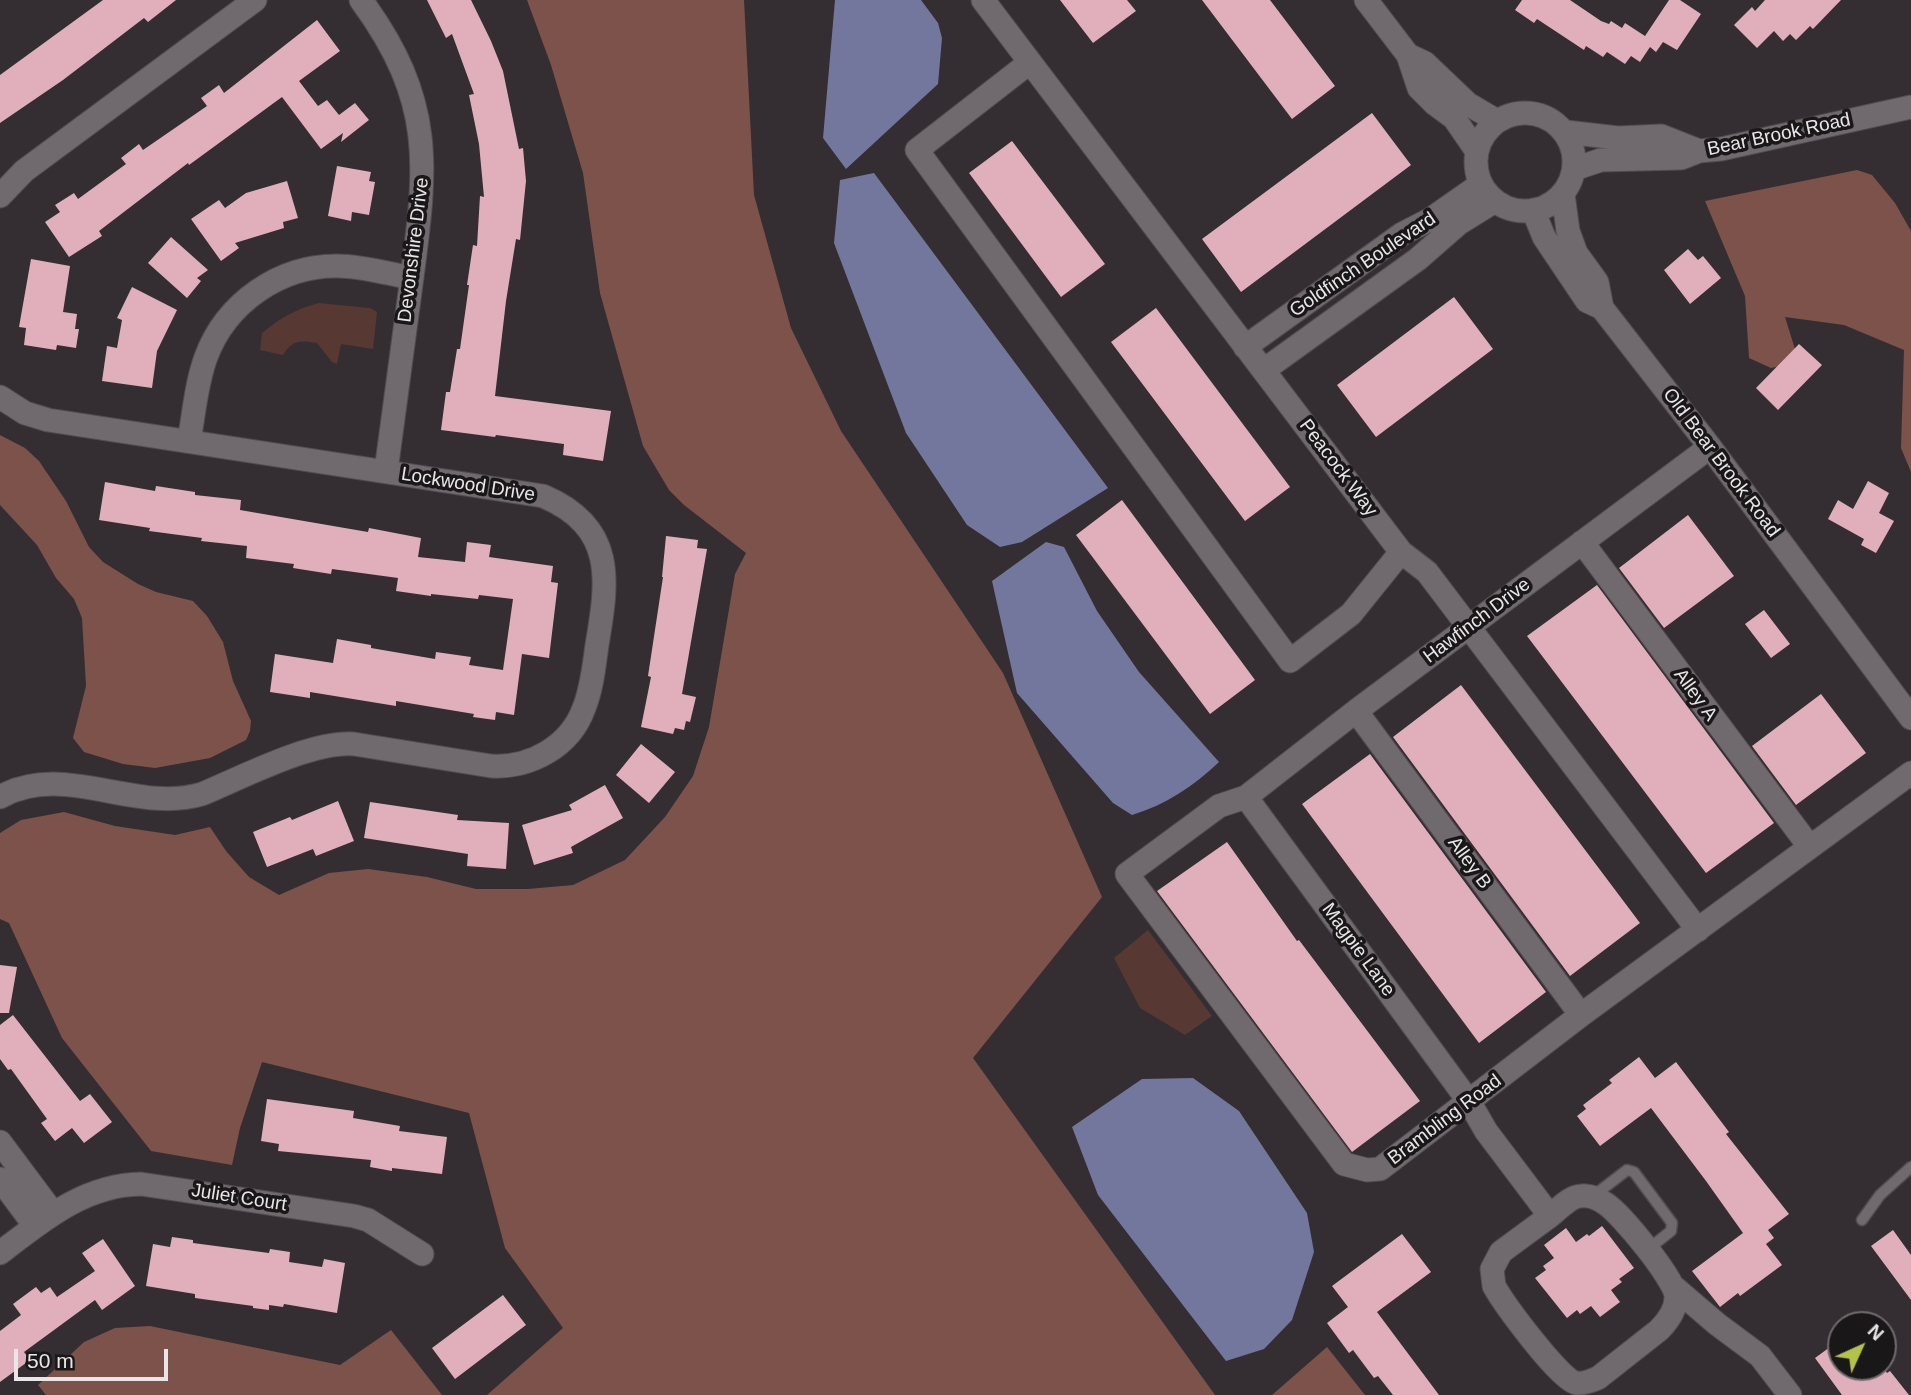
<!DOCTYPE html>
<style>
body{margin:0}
#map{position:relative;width:1911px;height:1395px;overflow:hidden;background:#342e32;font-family:Arial,sans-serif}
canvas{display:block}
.north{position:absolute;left:1827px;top:1311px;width:70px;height:70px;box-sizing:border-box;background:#1a1719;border:2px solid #6d6a6c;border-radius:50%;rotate:45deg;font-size:19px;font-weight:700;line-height:28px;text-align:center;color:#e9e6e8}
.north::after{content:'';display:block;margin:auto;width:24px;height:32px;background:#b5c249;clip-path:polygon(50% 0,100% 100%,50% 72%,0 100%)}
.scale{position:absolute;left:14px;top:1349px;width:154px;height:32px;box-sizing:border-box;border:4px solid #e9e6e8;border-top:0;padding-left:9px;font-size:21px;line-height:24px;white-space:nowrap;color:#e9e6e8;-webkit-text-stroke:5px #1a1719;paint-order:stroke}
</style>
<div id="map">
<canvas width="1911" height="1395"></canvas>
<div class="north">N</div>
<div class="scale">50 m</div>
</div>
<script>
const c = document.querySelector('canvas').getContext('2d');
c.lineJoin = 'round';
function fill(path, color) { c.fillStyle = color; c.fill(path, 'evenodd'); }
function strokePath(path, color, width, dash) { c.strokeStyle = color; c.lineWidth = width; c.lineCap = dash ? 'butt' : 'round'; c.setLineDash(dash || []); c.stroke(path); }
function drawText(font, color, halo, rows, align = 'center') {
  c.font = font + ' Arial,sans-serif'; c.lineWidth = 7; c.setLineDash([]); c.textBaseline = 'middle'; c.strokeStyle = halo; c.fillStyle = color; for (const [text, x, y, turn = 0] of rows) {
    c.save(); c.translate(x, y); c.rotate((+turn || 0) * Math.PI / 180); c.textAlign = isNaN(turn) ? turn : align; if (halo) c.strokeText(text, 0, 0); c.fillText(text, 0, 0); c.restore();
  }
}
const green = new Path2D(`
 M319,303L370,308L377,312L373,349L341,344L337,364L332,362L317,343C300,340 292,340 283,355L260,350L262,333C280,318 296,309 319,303Z
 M1148,930L1212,1016L1185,1035L1140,1008L1114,958Z`);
const forest = new Path2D(`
 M527,0H744L754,195L791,328L841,431L1003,673L1102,897L973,1058L1215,1395H487L563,1328L505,1248L469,1113L262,1062L240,1128L232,1165L151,1151L62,1038L9,923L0,919V833L21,820L64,812L115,826L175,835L210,827L226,851L249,877L279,895L329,873L368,869L427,877L476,889H528L573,885L625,860L665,817L693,776L709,727L735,574L746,553L684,505L669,490L643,446L600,293L583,173L551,65Z
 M1857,170L1872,175L1895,203L1911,231V472L1901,448L1904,350L1844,325L1785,317L1799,362L1771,368L1749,358L1745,296L1705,201Z
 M0,435L25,448L39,461L66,501L89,547L103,562L138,584L156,592L193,601L207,616L223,642L233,681L251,721L250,731L246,740L210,758L155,768L123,764L84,752L73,738L86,686L82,618L74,599L56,578L37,545L0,505Z
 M150,1326L340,1365L391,1330L442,1395H46L38,1385L84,1342L115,1328Z
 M1327,1347L1365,1395H1272Z`);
const water = new Path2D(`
 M835,0H921L938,23L942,38L938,84L846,169L823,138Z
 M874,173L1108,488L1022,542L1000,547L967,525L906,433L834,243L840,180Z
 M1046,542L1064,547L1097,611L1139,672L1219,762C1194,786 1165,805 1132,815L1113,803L1017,693L992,581Z
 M1193,1078L1239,1111L1307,1213L1314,1252L1292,1320L1264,1349L1226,1361L1098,1195L1072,1127L1142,1079Z`);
const building = new Path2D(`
 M103,0H176L148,22L144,18L63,80L0,123V75Z
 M427,0H471L491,41L503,71L519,149L523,148L526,181L520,240L516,239L506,301L495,396L611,411L603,461L563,455L564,444L496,435L495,437L441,430L446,392H450L457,349H460L469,285H467L473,245L477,246L480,196L484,197L479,144L469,95L474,94L452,34L446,38Z
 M1060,0H1127L1136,11L1093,43Z
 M1202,0H1270L1335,86L1292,119Z
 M1522,0H1570L1601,21L1609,24L1611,21L1622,28L1625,23L1645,36L1669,0H1680L1701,14L1677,50L1663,42L1656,52L1650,47L1640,62L1631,56L1625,64L1607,52L1603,57L1586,46L1584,50L1537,19L1534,23L1515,10Z
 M1765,0H1841L1813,29L1810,26L1796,40L1790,34L1783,41L1774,31L1757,48L1734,25L1752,7L1755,11Z
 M317,20L340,51L299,81L318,106L327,100L339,115L355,103L369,120L341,142L343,133L321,149L282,97L189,165L188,163L99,231L102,236L69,257L45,222L60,212L55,205L74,193L78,199L126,164L121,158L139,144L143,150L207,106L201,98L219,85L224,93Z
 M1372,113L1411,165L1241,292L1202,239Z
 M1012,141L1105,264L1061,297L969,173Z
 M337,166L371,172L369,181L375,182L369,215L352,212L351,221L328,216Z
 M287,181L298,218L283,222L284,228L235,243L239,248L221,261L191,219L219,200L225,208L246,193Z
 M171,237L208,270L197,278L201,281L187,298L148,263Z
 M1688,249L1698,260L1703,256L1721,278L1690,304L1664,270Z
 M31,259L70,266L63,312L77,314L75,329H79L76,348L57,345L56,350L24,345L26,328L19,327Z
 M132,287L177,310L157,351L152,388L102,381L107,346L117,348L122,320L117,318Z
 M1454,297L1493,349L1376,437L1337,385Z
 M1156,308L1290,487L1245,521L1111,342Z
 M1799,344L1822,365L1778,410L1756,388Z
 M1868,481L1889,493L1879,513L1894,521L1876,553L1861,545L1864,539L1828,519L1838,500L1853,509Z
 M105,482L155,491L156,486L195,492V495L241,500L240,510L368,532L369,528L421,538L418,557L465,562L467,542L491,545L489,557L553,566L551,582L558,583L549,658L522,654L514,715L496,712L495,720L473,717L474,714L396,701V706L310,692V698L270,692L275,654L333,663L337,639L371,645V648L435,659L436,652L471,657L469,665L503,670L513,599L479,595L478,599L431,594V596L396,591L398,578L332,569L331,574L293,568L294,564L246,558L247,546L201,541L202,538L149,531L150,528L99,520Z
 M1122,500L1255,680L1210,714L1076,535Z
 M1688,515L1734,576L1664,628L1619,568Z
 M666,536L698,540L697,548L707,549L682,694L696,697L690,722L686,721L684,730L675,728L673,734L641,727L651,677L648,676L663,577H662Z
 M1597,585L1774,823L1706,873L1527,636Z
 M1764,610L1790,644L1771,658L1745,624Z
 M1461,685L1640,923L1570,976L1393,737Z
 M1821,694L1866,753L1796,805L1752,746Z
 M641,744L675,772L649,803L616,775Z
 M1370,754L1546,992L1479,1043L1302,804Z
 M605,785L623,818L571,847L573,853L534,865L522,825L572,810L569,805Z
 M338,801L354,841L316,856L313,849L267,867L253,832L290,817L292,820Z
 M370,802L458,815L457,820L509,823L506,869L467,866L468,854L364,838Z
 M1227,842L1297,941L1299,940L1420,1101L1352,1152L1157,891Z
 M0,965L17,967L9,1013H0Z
 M13,1015L80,1101L90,1094L112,1122L84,1143L72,1128L55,1141L41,1123L47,1119L11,1069L8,1070L0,1059V1025Z
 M1639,1057L1655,1078L1676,1062L1729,1132L1726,1134L1789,1214L1768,1230L1774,1238L1766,1244L1782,1265L1740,1296L1738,1293L1720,1307L1692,1271L1743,1233L1706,1181L1651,1108L1600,1146L1577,1116L1586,1109L1583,1105L1612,1083L1609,1080Z
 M267,1099L354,1111L353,1118L400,1126L399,1131L447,1137L442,1174L392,1168V1171L370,1167L371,1160L278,1151L279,1144L261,1141Z
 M1602,1226L1634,1268L1619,1279L1622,1282L1611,1290L1620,1302L1600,1317L1591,1306L1580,1314L1577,1310L1567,1318L1535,1278L1546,1270L1543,1266L1554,1258L1544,1245L1566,1228L1576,1242L1587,1234L1589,1236Z
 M1893,1230L1911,1255V1300L1871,1246Z
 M1402,1234L1431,1272L1377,1312L1439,1395H1393L1378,1376L1374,1378L1353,1350L1349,1353L1327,1323L1348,1307L1332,1286Z
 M172,1237L193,1240V1243L269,1253L270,1249L290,1252L289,1262L322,1267L324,1259L345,1263L337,1313L284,1304L283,1307L269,1305V1310L253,1308V1306L195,1298V1294L146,1286L153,1244L170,1247Z
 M103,1239L135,1286L102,1310L95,1300L24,1352L30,1360L0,1382V1331L21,1315L13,1304L36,1287L41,1293L50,1287L57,1297L95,1271L82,1253Z
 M503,1295L526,1325L455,1379L432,1348Z
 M1841,1339V1367H1883L1887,1373L1890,1371L1909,1395H1842L1815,1358Z`);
const lane = new Path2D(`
 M1592,1197L1627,1170L1634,1172L1672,1223L1671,1231L1647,1250
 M1862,1220L1880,1195L1911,1167`);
const street = new Path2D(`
 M361,0C438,105 426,171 410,292C402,352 394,412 386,471
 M983,0L1401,552L1427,572L1698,930
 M1366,0L1408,55L1419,88L1435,104L1454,118L1476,150
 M1408,55L1425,63L1468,104L1497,121
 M1029,63L917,150L1290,661L1351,614L1401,552
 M1476 162a49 49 0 1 1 98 0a49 49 0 1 1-98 0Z
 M1566,132L1618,138L1661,136L1699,151L1721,149L1911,107
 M1574,169L1601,160L1681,158L1699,151
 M1563,194L1568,231L1576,253L1597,282L1602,308L1710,447L1911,718
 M0,196L24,171L255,0
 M1533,210L1544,237L1587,301L1602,308
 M1245,347L1402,234L1431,219L1481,184
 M1264,370L1418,259L1458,224L1495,201
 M0,397L25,413L48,420L543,496C616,527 608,580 597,645C594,666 592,688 584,708C570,747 530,768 491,766L354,744C311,741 243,777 202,794C135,814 64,761 0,797
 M189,441C194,414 196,384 206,357C226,303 280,265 338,266C363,266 388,274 412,278
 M1710,447L1356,711L1246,797L1219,806L1127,874L1344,1164L1367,1170L1380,1169L1581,1015L1911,773
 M1582,542L1809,846
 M1356,711L1581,1015
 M1246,797L1470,1103L1486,1131L1550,1216C1558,1210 1570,1196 1581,1196C1590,1195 1599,1199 1606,1204C1621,1214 1676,1280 1676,1297C1676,1310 1668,1321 1659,1330L1598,1378C1591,1381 1583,1384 1576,1383C1559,1379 1504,1304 1494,1286L1492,1269L1501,1252L1550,1216
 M0,1142L53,1213
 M0,1179L35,1226
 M0,1253C43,1220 84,1185 141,1184L354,1216L368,1220L422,1254
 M1675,1288L1717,1324L1760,1356L1790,1395`);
const streetNames = [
 ["Bear Brook Road",1779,135,-12],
 ["Devonshire Drive",414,250,-83],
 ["Goldfinch Boulevard",1363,265,-34],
 ["Old Bear Brook Road",1721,463,53],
 ["Peacock Way",1338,468,53],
 ["Lockwood Drive",468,485,9],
 ["Hawfinch Drive",1477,621,-37],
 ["Alley A",1695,695,54],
 ["Alley B",1469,863,54],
 ["Magpie Lane",1358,950,54],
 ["Brambling Road",1445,1120,-37],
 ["Juliet Court",239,1198,9]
];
fill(green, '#573832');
fill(forest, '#7d524a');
fill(water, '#73779d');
fill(building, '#e0afbb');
strokePath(lane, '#514c50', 13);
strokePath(street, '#514c50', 25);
strokePath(lane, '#70696e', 10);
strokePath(street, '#70696e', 23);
drawText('19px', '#e9e6e8', '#1a1719', streetNames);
</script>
